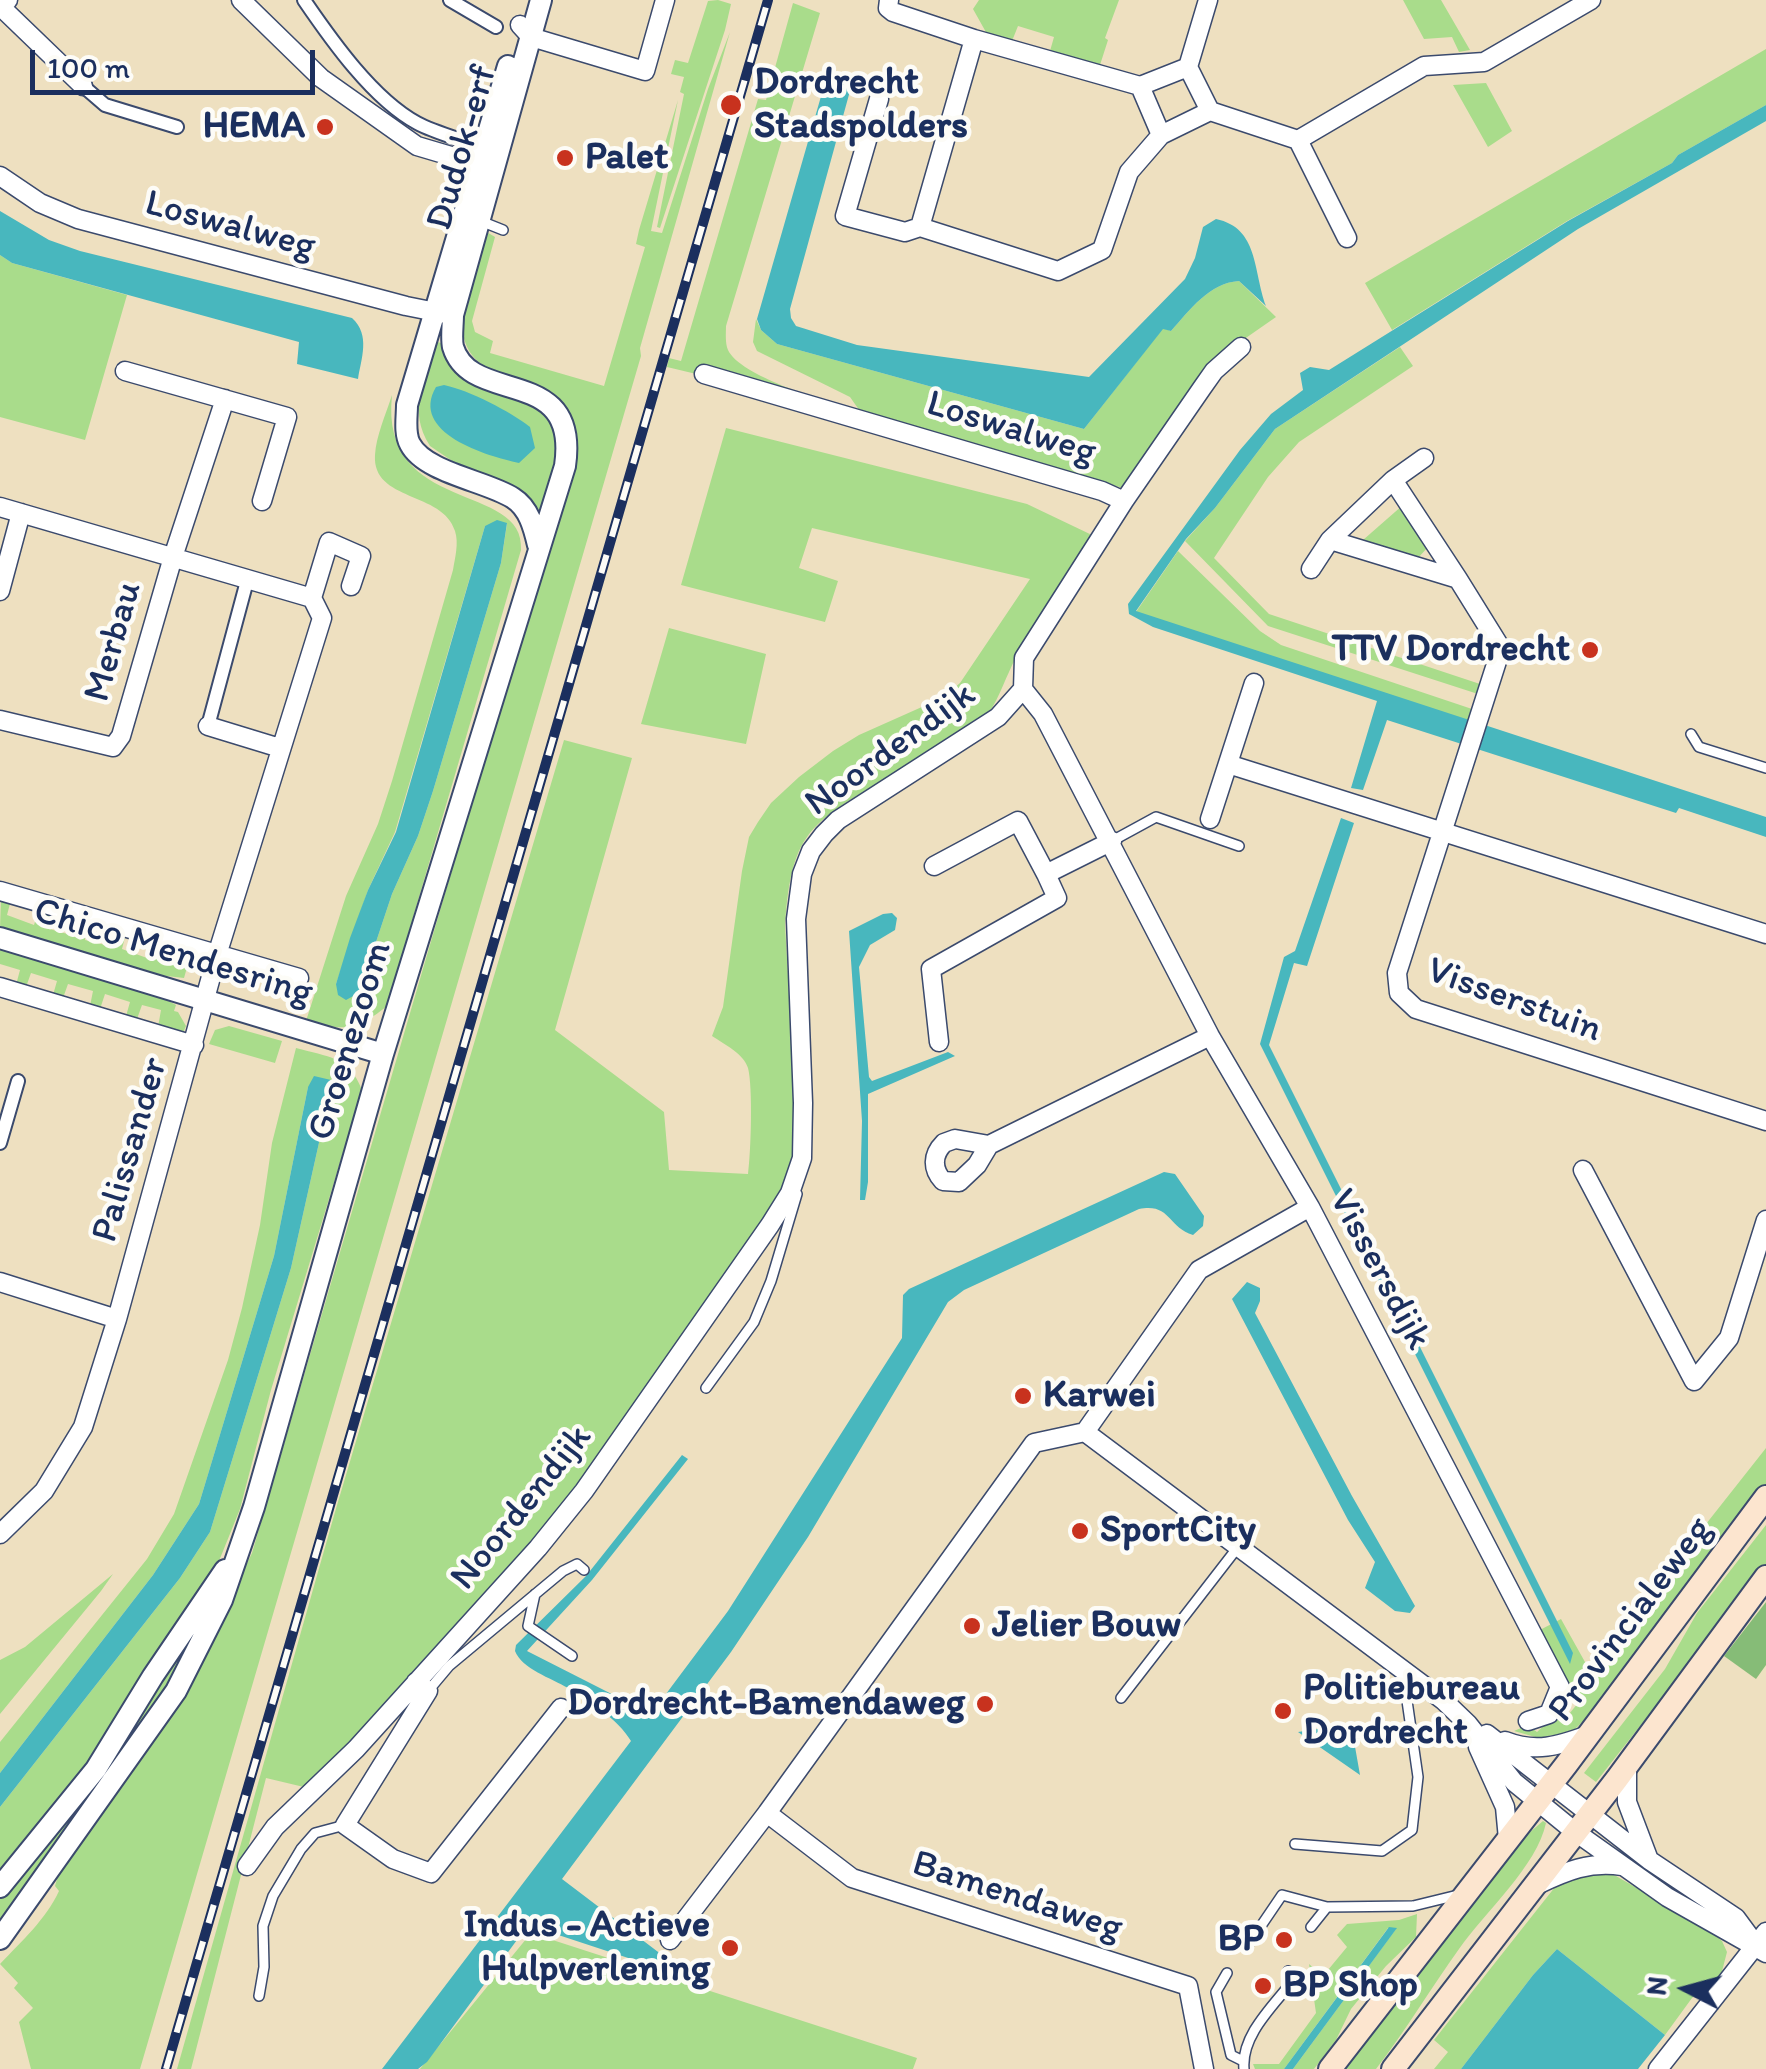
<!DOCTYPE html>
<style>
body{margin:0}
#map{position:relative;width:1766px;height:2069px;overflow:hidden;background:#eee0c0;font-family:Itim,sans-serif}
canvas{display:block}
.north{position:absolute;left:1636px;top:1939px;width:100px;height:100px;-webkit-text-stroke:8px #fdfcf7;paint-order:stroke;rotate:276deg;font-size:28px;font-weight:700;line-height:40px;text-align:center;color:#1b2f5e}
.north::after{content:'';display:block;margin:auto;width:35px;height:45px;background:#1b2f5e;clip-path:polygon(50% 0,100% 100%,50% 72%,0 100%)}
.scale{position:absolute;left:30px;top:50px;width:285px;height:45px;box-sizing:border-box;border:5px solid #1b2f5e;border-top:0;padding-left:12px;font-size:30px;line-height:35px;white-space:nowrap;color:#1b2f5e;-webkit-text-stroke:8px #fdfcf7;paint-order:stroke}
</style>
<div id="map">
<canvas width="1766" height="2069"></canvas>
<div class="north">N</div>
<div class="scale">100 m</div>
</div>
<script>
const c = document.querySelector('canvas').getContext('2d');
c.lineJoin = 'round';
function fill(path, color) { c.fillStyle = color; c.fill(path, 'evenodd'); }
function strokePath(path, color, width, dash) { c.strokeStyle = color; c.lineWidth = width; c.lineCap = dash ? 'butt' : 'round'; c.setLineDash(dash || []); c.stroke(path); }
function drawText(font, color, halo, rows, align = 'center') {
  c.font = font + ' Itim,sans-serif'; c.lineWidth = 9; c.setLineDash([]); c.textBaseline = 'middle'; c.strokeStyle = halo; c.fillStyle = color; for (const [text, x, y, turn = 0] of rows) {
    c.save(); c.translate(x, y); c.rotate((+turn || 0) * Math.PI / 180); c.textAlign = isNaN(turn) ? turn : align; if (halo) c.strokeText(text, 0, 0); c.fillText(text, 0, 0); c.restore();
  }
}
const green = new Path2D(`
 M718,0L731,4L725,30L660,228L657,227L684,94L680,92L684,77L671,74L675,60L688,63L708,1Z
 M979,0H1119L1105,38L1108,40L1100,65L1050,51L1054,37L1018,26L1012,41L987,34L973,9Z
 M1403,0H1441L1470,50L1459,52L1452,37L1424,39Z
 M793,3L820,13L726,326C726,333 725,343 728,350C740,376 823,400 851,411L667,367L669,358L681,361L758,99L766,100Z
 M730,32L640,348L641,356L140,2069H31L19,2022L33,2008L14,1988L18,1983L0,1964C22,1941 46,1919 59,1891L55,1886L63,1859L178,1706L252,1553L559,504L560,404C539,381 519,382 492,370C437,346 472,271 485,231L495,237L472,321L475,332L493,341L490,353L604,386L645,247L636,244L639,230L678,100L651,231L662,233L708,89Z
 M1766,49V105L1678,155L1672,163L1567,221L1392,330L1365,283Z
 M1486,83L1512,131L1488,147L1453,85Z
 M0,255L12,263L127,295L85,440L0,417Z
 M1239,281L1276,317L1230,349L1123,488L862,414L850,397L757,351L753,342L756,319L761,330L777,344L1084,429L1163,328L1171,331C1190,310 1209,283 1239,281Z
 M434,341L441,343L452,365L529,401L549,420L559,448L541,521L430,446C407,410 425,380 434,341Z
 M1400,347L1413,366L1299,442L1268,477L1214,558L1269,614L1480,684L1478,694L1268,626L1185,541L1215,508L1275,429Z
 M392,395C379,516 526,481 521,550L387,1006C356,1031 344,1031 306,1021L346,896L378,824L392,781L453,570C455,558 459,543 455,531C443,491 372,502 375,455C376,436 386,414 392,395ZM507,524L501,563L433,791L418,836L392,894L359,993L336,984L368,890L395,832L485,526Z
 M726,428L1027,504L1094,536C1077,564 1056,590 1039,618C1029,636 1017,653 1009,672C1001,689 994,711 979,724C935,763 839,792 807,837C790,860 787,898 785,925L798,1147L785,1188L611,1444L520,1562L308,1788L266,1778L191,2069H177L335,1512L564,740L632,758L555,1030L664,1112L669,1170L748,1174C751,1152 753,1087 748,1068C744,1054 724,1044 712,1036L723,1007L742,871L749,837L758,822L771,803L799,777L833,751L859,735L942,698L960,683L1030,579L812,528L799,568L838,581L825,622L681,585Z
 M1403,505L1429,546L1417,559L1363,540Z
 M1178,551L1260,631L1281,645L1475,710L1470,721L1136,612Z
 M669,628L766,654L746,744L641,724Z
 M1,897L11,900L7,915L34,925L39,909L50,913L46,928L71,935L77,920L87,924L85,940L110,946L115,931L126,933L122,949L147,958L154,941L164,946L160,961L180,966L185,952L205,958C201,968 197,973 186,971L184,978L158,975L0,929Z
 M0,949L157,995L176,1005L174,1011L178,1012L186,1026L183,1033L158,1027L161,1010L142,1005L137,1019L126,1016L130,1002L105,994L100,1009L90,1006L93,991L68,984L63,998L53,995L57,981L31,973L26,987L16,985L20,970L0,964Z
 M229,1026L282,1041L275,1063L209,1044L215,1030Z
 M296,1048C328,1057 349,1056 362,1090L271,1390L240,1509L219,1561L93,1763L0,1878V1807L180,1578L210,1532L291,1268L331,1089L308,1087L274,1256L199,1504L153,1575L0,1773V1742L147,1559L174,1514L228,1360L242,1308L260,1225L272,1143Z
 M1766,1448V1496L1597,1708L1575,1729L1555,1741L1553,1735L1539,1738L1514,1731L1528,1725L1537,1732L1551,1719H1565L1578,1703L1538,1631L1561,1619L1590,1671Z
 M1766,1525V1566L1596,1782L1584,1773L1665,1669L1697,1613Z
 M113,1574L101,1591L0,1714V1660L25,1647Z
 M214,1595L179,1671L0,1923V1897Z
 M1543,1821L1546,1823C1537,1866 1485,1912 1459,1949C1431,1988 1406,2030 1376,2069H1344L1522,1839Z
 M1600,1870L1616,1876L1708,1929L1722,1941L1727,1952L1721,1975L1692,1998L1665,2035L1557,1949L1533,1975L1461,2069H1434L1448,2052L1434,2040L1555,1887L1573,1875Z
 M1417,1914L1416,1937L1386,1966L1351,2009L1336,2040L1314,2069H1293L1396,1929L1388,1928L1284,2069H1255L1253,2064H1279L1316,2013L1309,1964L1323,1976L1347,1947L1337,1935L1347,1924L1399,1920Z
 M531,1933L917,2058L913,2069H420Z`);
const forest = new Path2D(`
 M1766,1602V1665L1756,1679L1724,1656Z`);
const water = new Path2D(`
 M828,72L853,80L790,309L791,318L796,326L857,345L1089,377L1185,279L1195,258L1203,227L1216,219C1259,228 1253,271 1266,306L1239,281C1209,283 1190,310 1171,331L1163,329L1084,429L777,344L761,330L757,319Z
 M1766,105V121L1578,229L1275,429L1215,508L1186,539L1136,611L1766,817V837L1679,808L1676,813L1387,720L1363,790L1351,788L1377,701L1153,627L1129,614L1128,604L1240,450L1271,414L1303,390L1300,373L1310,367L1329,370L1568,221L1672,163L1678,155Z
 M0,211L49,240L80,251L352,318C371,335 361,359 358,379L297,364L299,342L12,263L0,255Z
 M444,385C469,390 511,412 530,427L535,448L519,463C487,456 409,433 436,387Z
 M497,520L507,523L501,563L433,791L418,836L392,894L359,993L346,1000L338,995L336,984L350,938L368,890L396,832L485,526Z
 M1341,818L1354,823L1307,966L1294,963L1269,1045L1573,1653L1570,1664L1260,1044L1284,957L1295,951Z
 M892,913L897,918L895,930L870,945L859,967L869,1077L872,1081L948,1052L955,1056L868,1094V1182L865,1200H860L862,1121L849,931L883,914Z
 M314,1076L331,1080V1089L291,1268L210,1532L180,1578L0,1807V1773L153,1575L199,1504L274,1256L308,1087Z
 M1164,1172L1175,1174L1204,1216L1203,1226L1193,1235C1167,1227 1171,1203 1139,1209L964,1290L948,1302L808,1537L731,1652L562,1879L695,1980L528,1925L427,2062L418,2069H382L631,1741C618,1719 589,1701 568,1688C551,1678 522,1669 515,1651L516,1645L586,1576L682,1455L688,1459L592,1580L527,1651L651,1714L728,1611L902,1338L903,1295L909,1289Z
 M1247,1282L1260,1288V1301L1255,1313L1352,1496L1415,1606L1410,1613L1395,1611L1365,1588L1375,1562L1348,1520L1232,1299Z
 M1351,1724L1360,1775L1298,1732Z
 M1389,1927L1397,1928L1293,2069H1284Z
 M1557,1949L1665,2035L1638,2069H1461L1533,1975Z`);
const service = new Path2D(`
 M478,220L503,230
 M1691,734L1699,747L1766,768
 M1112,841L1156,817L1239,846
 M706,1388L754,1322L771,1281L797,1194
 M535,1594L528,1626L572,1656
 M428,1691L449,1666L563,1571L577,1564L584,1570
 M1121,1698L1238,1547
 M1295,1844L1382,1851L1412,1830L1418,1777L1403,1673
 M1311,1927L1327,1907L1413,1906L1458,1895
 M1246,1948L1282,1895L1327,1907
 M1227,1973L1216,1992L1231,2055L1243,2061
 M259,1996L264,1967L263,1926L273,1896L301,1849L315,1833L345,1825
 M1244,2069C1241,2036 1272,2007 1291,1983L1288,1971`);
const pedestrian = new Path2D(`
 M304,0C332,41 373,99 417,123C430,130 446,135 461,140
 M450,0L496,27
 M83,86L105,105L177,127
 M208,726L247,581
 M0,1143L18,1081`);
const minor = new Path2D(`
 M8,0L1,7L83,86
 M241,0L321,78L417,146L488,167
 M889,0L888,8L893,12L974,39L1140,86
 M520,25L531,37L645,71L665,0
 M974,39L920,227L1058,271L1102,250L1129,172L1161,135
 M1188,67L1208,0
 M879,99L845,216L905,232L920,227
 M1210,111L1188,67L1140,86L1161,135L1210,111L1298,140L1347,238
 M1298,140L1424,66L1484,62L1591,0
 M0,176L40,203L78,219L406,306L446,314
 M125,371L287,417L262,501
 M704,374L1102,491L1124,501
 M1393,480L1424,458
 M0,507L312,598L322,618L217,955L117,1319L83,1427L44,1491L0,1534
 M1330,540L1458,579L1499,645V655L1397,973L1399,993L1416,1009L1766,1121
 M1311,569L1330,540L1393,480L1458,579
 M0,591L21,513
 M312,598L329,542L361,556L351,586
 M1023,689L1043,714L1210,1036L1310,1207L1560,1687L1549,1714L1528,1721
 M0,720L113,747L121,736L173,557L225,399
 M208,726L280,748
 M1228,764L1766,934
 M1210,819L1254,683
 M934,866L1018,821L1046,874L1112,841
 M0,891L299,978
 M0,987L194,1045
 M939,1042L931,969L1057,898L1046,874
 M989,1145L977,1165L959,1182L943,1181C932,1169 932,1155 944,1143L955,1139L989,1145L1210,1036
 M1583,1170L1694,1381L1729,1338L1766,1220
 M1310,1207L1199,1270L1085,1432L1443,1700L1468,1724L1514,1782L1574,1831L1667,1897L1766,1953
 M0,1282L117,1319
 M416,1682L428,1691L345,1825L393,1859L431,1873L561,1708
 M1487,1734L1649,1860L1736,1918L1753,1941
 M1505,1741C1536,1753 1558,1746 1588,1735
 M1478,1747L1505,1807L1508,1839
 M1627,1765V1802L1649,1860
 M767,1813L852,1878L1188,1986L1204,2069
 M247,1866L275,1827L356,1749L538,1548L584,1491L770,1225L790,1193L802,1158L803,1103L796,919L802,874L811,851L824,834L838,820L998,717L1023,689L1024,658L1124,501L1202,388L1214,371L1241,347
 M1537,1885C1566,1871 1590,1861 1622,1866
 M670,1940L767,1813L1034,1443L1085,1432
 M1658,2069L1766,1932`);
const tertiary = new Path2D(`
 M508,66L407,405C407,417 404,433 410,444C425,473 487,481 513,498C529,508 534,528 538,545
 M0,938L383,1054
 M0,1887L96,1769L153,1676L225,1570
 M0,1939L176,1691L222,1600L254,1507L383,1054L565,466C580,363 471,407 453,347C451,338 453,325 453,315L541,0`);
const secondary = new Path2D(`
 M1330,2069L1566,1765L1766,1497
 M1393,2069L1617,1779L1766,1577`);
const rail = new Path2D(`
 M166,2069L768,0`);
const markers = [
 [731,105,12,"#c8321e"],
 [325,127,10,"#c8321e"],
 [565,158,10,"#c8321e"],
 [1590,650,10,"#c8321e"],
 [1023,1396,10,"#c8321e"],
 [1080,1531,10,"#c8321e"],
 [972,1626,10,"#c8321e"],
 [985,1704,10,"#c8321e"],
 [1283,1711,10,"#c8321e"],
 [1284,1940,10,"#c8321e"],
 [730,1948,10,"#c8321e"],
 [1263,1986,10,"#c8321e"]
];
const poiNames = [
 ["Dordrecht",754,83],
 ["Stadspolders",754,127],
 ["HEMA",305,127,"right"],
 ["Palet",585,158],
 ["TTV Dordrecht",1570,650,"right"],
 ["Karwei",1043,1396],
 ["SportCity",1100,1531],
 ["Jelier Bouw",992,1626],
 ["Politiebureau",1303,1689],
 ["Dordrecht",1303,1733],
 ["Dordrecht-Bamendaweg",965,1704,"right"],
 ["Indus - Actieve",710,1926,"right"],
 ["Hulpverlening",710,1970,"right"],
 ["BP",1264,1940,"right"],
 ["BP Shop",1283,1986]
];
const streetNames = [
 ["Dudok-erf",463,148,-74],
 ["Loswalweg",230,226,15],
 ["Loswalweg",1011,429,17],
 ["Merbau",114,642,-74],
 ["Noordendijk",891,750,-36],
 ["Chico Mendesring",173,953,17],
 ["Visserstuin",1514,1001,20],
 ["Groenezoom",351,1041,-73],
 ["Palissander",131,1150,-74],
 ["Vissersdijk",1379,1270,62],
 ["Noordendijk",522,1508,-51],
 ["Provincialeweg",1631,1620,-53],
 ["Bamendaweg",1017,1897,18]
];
fill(green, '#a9dc8b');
fill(forest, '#86bc77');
fill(water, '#48b7be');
strokePath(service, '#3b4a6d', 12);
strokePath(pedestrian, '#3b4a6d', 16);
strokePath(minor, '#3b4a6d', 21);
strokePath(tertiary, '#3b4a6d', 24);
strokePath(secondary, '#3b4a6d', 26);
strokePath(service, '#fff', 9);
strokePath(pedestrian, '#fff', 12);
strokePath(minor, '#fff', 18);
strokePath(tertiary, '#fff', 20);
strokePath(secondary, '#fce5cf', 22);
strokePath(rail, '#1b2f5e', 10);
strokePath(rail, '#fdfcf7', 6, [19]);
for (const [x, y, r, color] of markers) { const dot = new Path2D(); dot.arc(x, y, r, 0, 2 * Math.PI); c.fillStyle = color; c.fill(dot); strokePath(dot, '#fdfcf7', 4); }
drawText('bold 38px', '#1b2f5e', '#fdfcf7', poiNames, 'left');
drawText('38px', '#1b2f5e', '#fdfcf7', streetNames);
</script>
